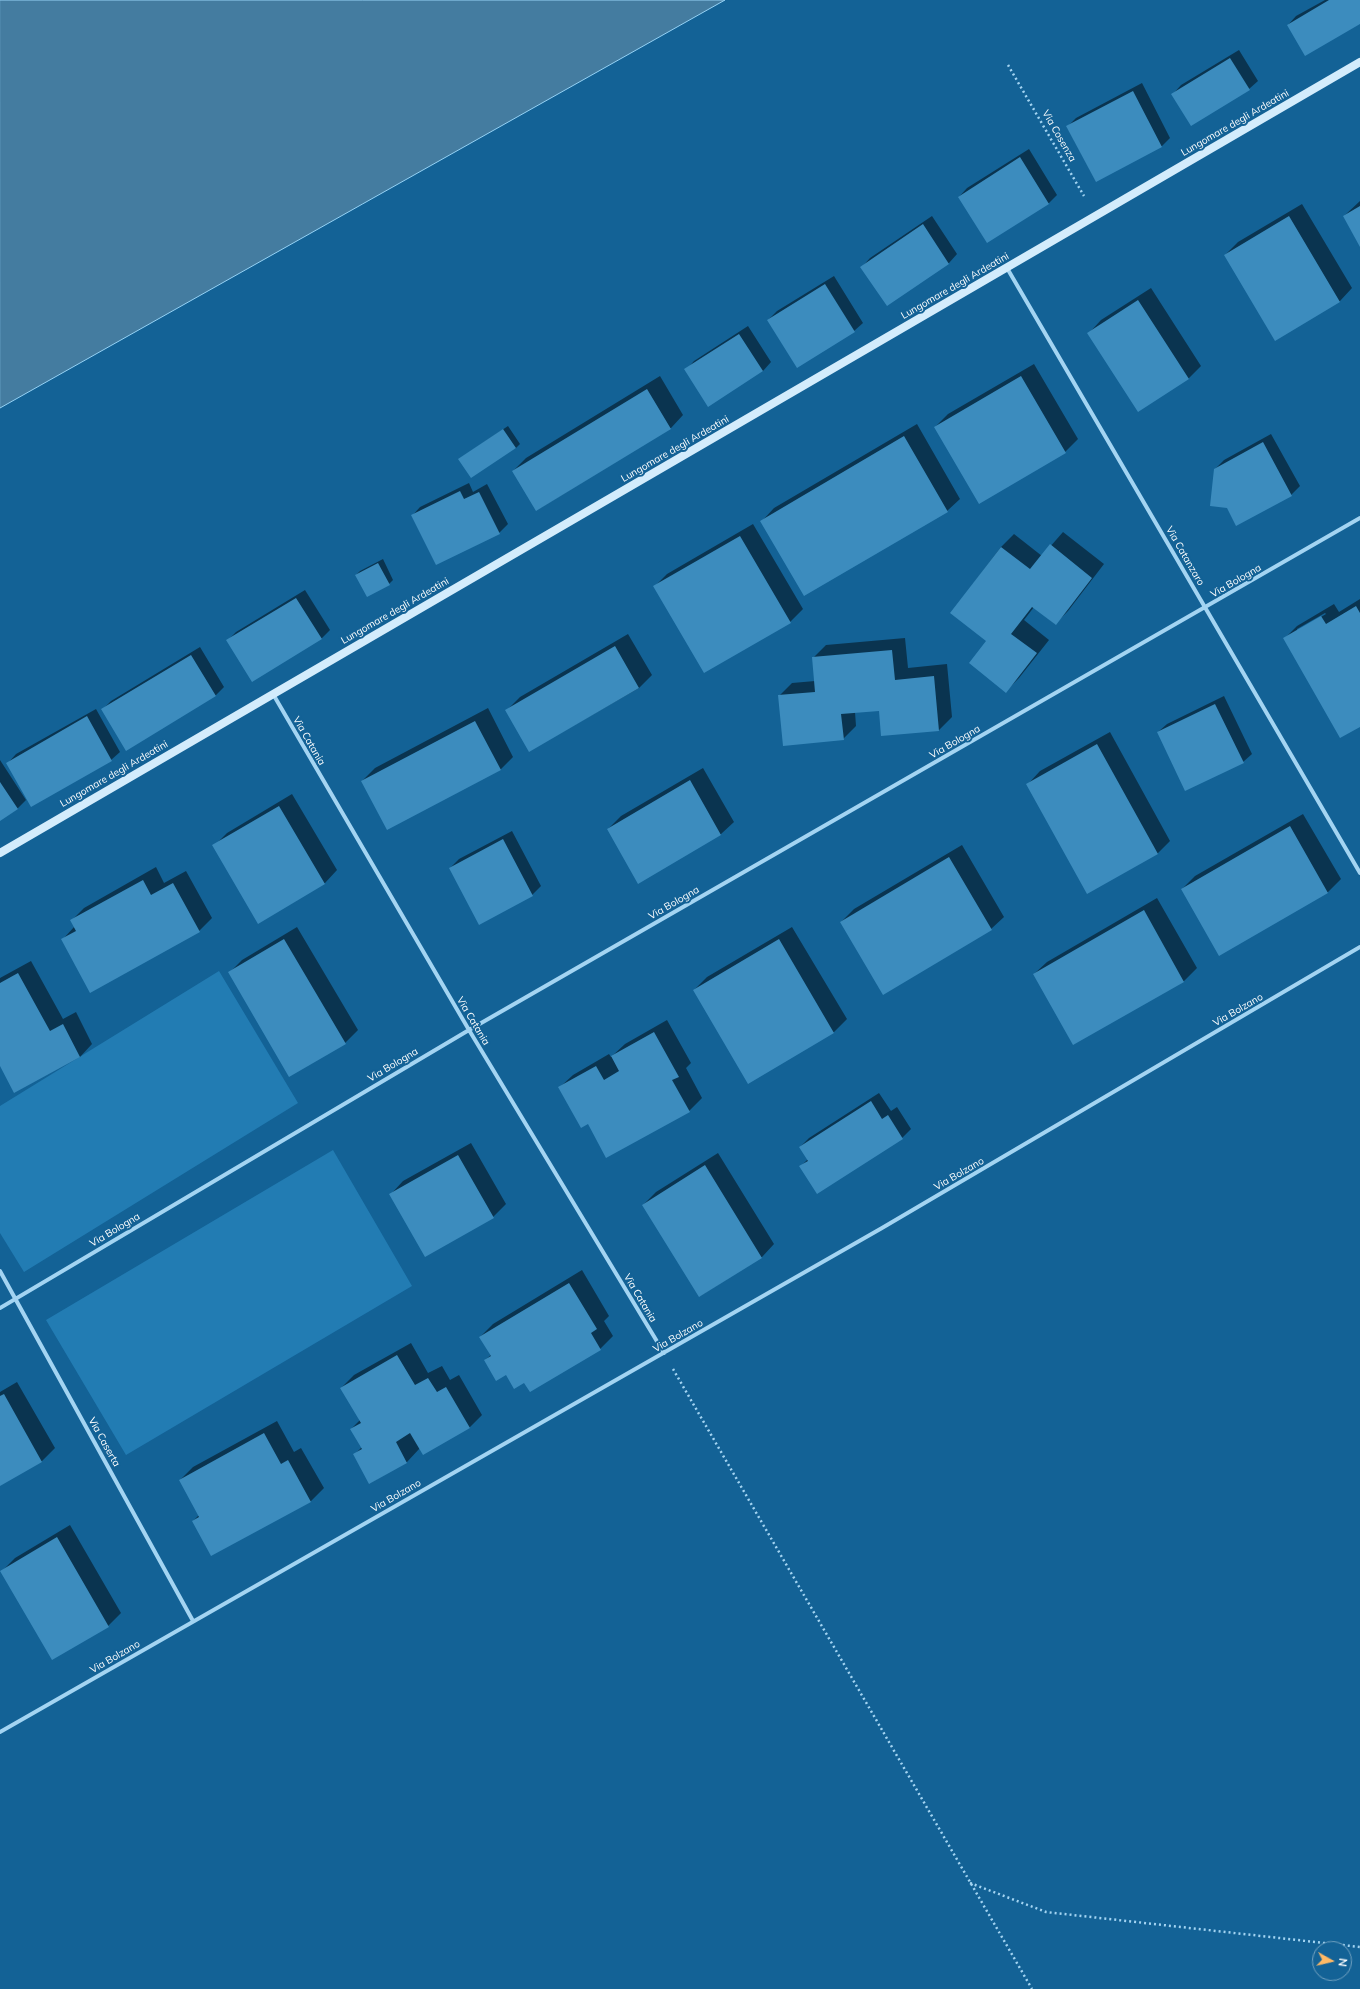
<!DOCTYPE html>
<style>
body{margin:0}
#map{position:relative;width:1360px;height:1989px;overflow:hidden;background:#136296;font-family:Mulish,sans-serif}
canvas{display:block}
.north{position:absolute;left:1312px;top:1941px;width:40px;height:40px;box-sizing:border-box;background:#136296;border:1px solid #71a1c0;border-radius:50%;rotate:98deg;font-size:11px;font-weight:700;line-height:16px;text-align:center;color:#fff}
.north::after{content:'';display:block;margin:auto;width:14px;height:18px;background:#ffb965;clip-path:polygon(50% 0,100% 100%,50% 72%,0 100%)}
</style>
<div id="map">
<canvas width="1360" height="1989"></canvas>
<div class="north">N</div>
</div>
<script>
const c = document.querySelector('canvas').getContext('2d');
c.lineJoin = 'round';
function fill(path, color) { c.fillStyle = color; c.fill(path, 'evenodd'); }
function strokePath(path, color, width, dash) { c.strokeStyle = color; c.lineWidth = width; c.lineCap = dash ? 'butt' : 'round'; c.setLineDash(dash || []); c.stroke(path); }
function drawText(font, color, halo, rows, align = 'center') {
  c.font = font + ' Mulish,sans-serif'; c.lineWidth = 4; c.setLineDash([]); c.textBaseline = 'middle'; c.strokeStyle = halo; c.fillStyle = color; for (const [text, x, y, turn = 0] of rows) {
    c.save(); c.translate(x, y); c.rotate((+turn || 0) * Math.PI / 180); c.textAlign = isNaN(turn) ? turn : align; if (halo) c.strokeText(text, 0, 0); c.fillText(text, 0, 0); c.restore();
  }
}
const green = new Path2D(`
 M219,971L298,1103L24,1272L0,1233V1106Z
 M333,1150L412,1286L126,1455L46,1320Z`);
const water = new Path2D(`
 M0,0H725L0,408Z`);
const shadow = new Path2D(`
 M1325,0H1360V23L1288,25L1296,16Z
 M1239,50L1258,81L1249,89L1173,94L1181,85Z
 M1142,83L1170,138L1162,146L1096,181L1067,127L1076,118Z
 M1029,149L1057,195L1049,203L987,242L959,197L967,188Z
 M1360,201V245L1344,216Z
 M1302,204L1352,288L1340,301L1275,340L1225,255L1238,242Z
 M932,216L957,254L949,263L887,305L862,267L870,258Z
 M834,276L863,323L854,331L768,320L777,311Z
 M1151,288L1201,366L1188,379L1089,333L1101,320Z
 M748,326L771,362L763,371L686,370L694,361Z
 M1034,364L1078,439L1065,452L935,427L948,414Z
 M660,376L683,415L671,428L537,510L513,471L526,458Z
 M917,424L960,499L947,511L762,521L774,508Z
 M508,426L520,444L516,448L459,459Z
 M1271,434L1300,486L1291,495L1215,469L1224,460Z
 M469,483L473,492L487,484L508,524L499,533L412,516L420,507Z
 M753,524L803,609L790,622L654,587L667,574Z
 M1063,532L1104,564L1068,611L1055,624L1034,607L1024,620L1049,640L1019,678L1006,691L987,641L951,613L1001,547L1014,534L1042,556Z
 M383,559L393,580L389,584L356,575L360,571Z
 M305,590L330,630L321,639L227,641L236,632Z
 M1360,599V726L1284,639L1297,626L1334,604L1339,612ZM1325,613L1326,614L1297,631V629Z
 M628,634L652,675L639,688L529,751L507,710L520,697Z
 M905,638L908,668L947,664L952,717L939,730L882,735L880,710L855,712L856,726L843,739L779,696L792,683L815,681L813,658L826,645Z
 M200,647L224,687L215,696L103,709L111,701Z
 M1224,696L1252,754L1243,762L1158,732L1167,724Z
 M488,708L513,757L500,770L362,781L375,768Z
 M96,709L120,752L111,760L8,763L16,754Z
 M1110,732L1170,841L1157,854L1028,784L1040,771Z
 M0,760L26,800L17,809L0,820Z
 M703,768L734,822L721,834L638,882L608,829L621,816Z
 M292,794L337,870L325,883L259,922L214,846L227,833Z
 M1303,814L1341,879L1328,892L1219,954L1182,889L1195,876Z
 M512,831L541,886L532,895L450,868L459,859Z
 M962,845L1004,917L991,929L841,922L854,909Z
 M156,867L164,883L186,871L212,918L199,931L62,940L75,926L72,920L84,908Z
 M1157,898L1197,968L1184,981L1073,1044L1034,974L1047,962Z
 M297,927L358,1030L345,1043L229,973L242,960Z
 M792,927L847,1019L834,1032L749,1082L694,990L707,977Z
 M31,961L63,1019L76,1012L92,1044L80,1057L0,1064V978Z
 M667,1020L691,1063L686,1068L702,1098L689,1111L588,1123L560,1087L573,1075L609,1054L611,1057L625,1044Z
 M879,1093L891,1111L897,1107L911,1129L902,1138L801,1166L808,1159L800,1147L809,1138Z
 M471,1143L506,1204L493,1217L391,1194L403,1181Z
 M718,1153L774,1244L762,1257L700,1296L643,1205L656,1192Z
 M582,1270L609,1316L604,1321L613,1336L600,1349L525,1382L485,1360L491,1355L480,1337L493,1324Z
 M411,1343L428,1373L442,1366L450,1380L459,1375L482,1415L469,1428L420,1448L407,1462L370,1483L354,1455L362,1447L351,1429L360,1420L341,1388L354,1375Z
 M17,1382L55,1448L42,1461L0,1485V1392Z
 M277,1421L294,1452L301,1448L324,1488L311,1501L211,1555L193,1521L199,1515L180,1480L193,1467Z
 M70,1525L121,1613L108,1626L2,1571L15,1558Z`);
const building = new Path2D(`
 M1329,0H1360V24L1305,56L1287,25Z
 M1230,58L1250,90L1191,126L1171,94Z
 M1133,91L1162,147L1096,182L1066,126Z
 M1020,157L1049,204L987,243L958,197Z
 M1360,206V247L1343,216Z
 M1289,216L1340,302L1275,341L1224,255Z
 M923,224L949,264L887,306L860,267Z
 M825,284L855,332L797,368L767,320Z
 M1138,300L1189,379L1138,412L1087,333Z
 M739,334L763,371L708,407L684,369Z
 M1021,376L1066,453L979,504L934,427Z
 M647,389L671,429L536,511L512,471Z
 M503,429L516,448L471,478L458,459Z
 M904,436L948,512L804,596L760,521Z
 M1263,442L1292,496L1236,526L1227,508L1210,506L1214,469Z
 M460,491L464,499L479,492L500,534L436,565L411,515Z
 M740,536L791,623L704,673L653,586Z
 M1050,544L1092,578L1056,625L1032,607L1011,634L1037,653L1006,693L969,663L986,641L950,613L1001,547L1030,569Z
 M378,563L390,585L367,597L355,575Z
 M296,598L322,639L252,682L226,640Z
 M1356,606L1360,613V727L1340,738L1283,638L1321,616L1326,624Z
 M615,646L639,688L529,752L505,710Z
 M892,650L895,680L934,676L939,731L881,736L879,711L841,714L844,740L783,746L778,695L815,692L812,657Z
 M191,655L216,696L126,751L101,709Z
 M1215,704L1244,763L1185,791L1157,732Z
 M87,716L112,761L31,807L6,763Z
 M475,721L501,770L387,830L361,781Z
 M1097,744L1158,854L1087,894L1026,784Z
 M690,780L721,835L638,884L607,829Z
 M0,782L18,809L0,821Z
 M279,806L325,884L258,924L212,845Z
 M1290,826L1328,893L1219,956L1181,889Z
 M503,839L533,896L479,925L449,868Z
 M949,857L992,930L883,995L840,922Z
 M143,880L151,895L173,883L200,932L90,993L61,939L76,931L70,920Z
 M1144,910L1184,982L1073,1045L1033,974Z
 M284,939L346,1044L289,1077L228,972Z
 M779,939L834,1033L748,1084L693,990Z
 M18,973L50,1031L63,1024L80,1057L14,1093L0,1066V983Z
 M654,1032L679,1077L672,1080L690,1112L606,1158L588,1124L581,1128L558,1087L596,1066L604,1080L619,1071L611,1056Z
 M871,1101L882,1119L888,1115L903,1139L817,1194L799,1166L808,1161L799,1147Z
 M458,1155L494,1218L425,1257L389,1194Z
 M705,1165L762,1258L699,1297L642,1205Z
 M569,1283L597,1329L591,1333L601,1350L530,1392L524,1383L514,1389L506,1375L496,1381L484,1360L491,1356L479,1337Z
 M397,1355L415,1385L428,1378L437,1392L446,1387L470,1428L423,1455L410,1433L396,1442L407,1463L369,1484L353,1454L362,1449L350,1429L361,1423L340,1388Z
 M4,1394L42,1462L0,1486V1396Z
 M264,1433L281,1464L288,1460L311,1502L211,1556L192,1521L199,1517L179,1480Z
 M57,1537L109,1627L52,1660L0,1571Z`);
const path = new Path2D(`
 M1008,65L1084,196
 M673,1369L1032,1989
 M970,1883L1046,1912L1360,1947`);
const street = new Path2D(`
 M1007,268L1360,873
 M273,694L469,1030L664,1353
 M0,1271L193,1621
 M0,1308L469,1030L1360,518
 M0,1732L882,1228L1360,947`);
const secondary = new Path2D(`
 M0,853L1360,62`);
const streetNames = [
 ["Lungomare degli Ardeatini",1235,123,-30],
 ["Via Cosenza",1059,136,60],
 ["Lungomare degli Ardeatini",955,286,-30],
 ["Lungomare degli Ardeatini",675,449,-30],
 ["Via Catanzaro",1185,556,60],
 ["Via Bologna",1236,581,-30],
 ["Lungomare degli Ardeatini",395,611,-30],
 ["Via Catania",309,741,60],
 ["Via Bologna",955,742,-30],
 ["Lungomare degli Ardeatini",114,774,-30],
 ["Via Bologna",674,903,-30],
 ["Via Bolzano",1238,1010,-30],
 ["Via Catania",473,1021,59],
 ["Via Bologna",393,1065,-31],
 ["Via Bolzano",959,1174,-30],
 ["Via Bologna",115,1230,-31],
 ["Via Catania",640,1298,59],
 ["Via Bolzano",678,1336,-30],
 ["Via Caserta",104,1442,61],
 ["Via Bolzano",396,1496,-30],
 ["Via Bolzano",115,1657,-30]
];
fill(green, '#227cb3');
fill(water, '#447ca0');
strokePath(water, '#95d2f5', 1);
fill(shadow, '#0007');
fill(building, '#3c8cbe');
strokePath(path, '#a3d4f2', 2.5, [2, 3]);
strokePath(street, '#a3d4f2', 4);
strokePath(secondary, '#d3ecfc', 8);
drawText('10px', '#fff', '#136296', streetNames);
</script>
